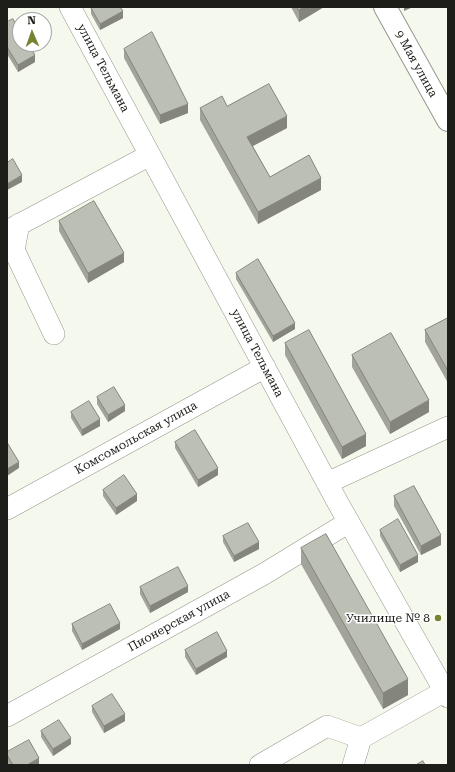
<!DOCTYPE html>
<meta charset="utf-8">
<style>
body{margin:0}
#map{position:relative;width:455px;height:772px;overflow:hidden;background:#f5f8ec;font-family:"Roboto Serif",serif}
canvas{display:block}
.frame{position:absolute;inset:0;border:8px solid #1d1d19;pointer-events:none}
.north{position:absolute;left:12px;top:12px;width:40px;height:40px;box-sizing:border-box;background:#fff;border:1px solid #a5a5a3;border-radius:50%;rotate:358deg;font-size:11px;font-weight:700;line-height:16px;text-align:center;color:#1d1d19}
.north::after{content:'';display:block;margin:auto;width:14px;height:18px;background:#778331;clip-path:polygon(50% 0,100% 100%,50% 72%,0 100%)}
</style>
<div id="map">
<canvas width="455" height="772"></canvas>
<div class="frame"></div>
<div class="north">N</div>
</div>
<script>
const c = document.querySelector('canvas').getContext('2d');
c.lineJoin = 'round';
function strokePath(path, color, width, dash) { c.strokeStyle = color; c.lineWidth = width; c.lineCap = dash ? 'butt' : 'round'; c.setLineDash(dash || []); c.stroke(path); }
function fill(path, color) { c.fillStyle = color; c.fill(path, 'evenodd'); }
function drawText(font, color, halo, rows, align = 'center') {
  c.font = font + ' "Roboto Serif",serif'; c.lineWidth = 3; c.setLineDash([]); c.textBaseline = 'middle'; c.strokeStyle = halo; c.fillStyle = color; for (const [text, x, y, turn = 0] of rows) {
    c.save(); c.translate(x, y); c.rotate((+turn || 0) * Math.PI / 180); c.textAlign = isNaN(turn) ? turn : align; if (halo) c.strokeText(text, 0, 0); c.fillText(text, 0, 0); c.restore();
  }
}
const minor = new Path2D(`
 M70,7L338,503L448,697
 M19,224L14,250L54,334
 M7,231L150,155
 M327,483L448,427
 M7,509L265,367
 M7,716L264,574L349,522
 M260,765L327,726L361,738
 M353,765L361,738L445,691`);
const major = new Path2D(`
 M385,7L448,120`);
const wall = new Path2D(`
 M291,7H324L299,22Z
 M91,8L123,18L100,30L91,14Z
 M7,22L35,62L18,72L7,54Z
 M124,49L188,113L160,124L124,58Z
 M227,106L287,128L253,146L270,177L321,190L258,224L200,120V108Z
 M59,221L124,262L88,283L59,231Z
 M236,273L295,329L273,342L236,279Z
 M448,318V383L425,342V330Z
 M285,343L366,446L342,459L285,355Z
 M352,355L429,412L390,434L352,367Z
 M97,397L125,411L108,422L97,404Z
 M71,412L100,426L82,436L71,418Z
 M175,442L218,475L198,487L175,448Z
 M103,490L137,501L116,515L103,496Z
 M394,496L441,545L421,555L394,506Z
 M380,530L418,562L400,572L380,536Z
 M223,536L259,549L234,562L223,542Z
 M301,548L408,695L383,709L301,564Z
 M140,587L188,592L150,613L140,594Z
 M72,624L120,629L82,650L72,631Z
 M185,650L227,657L196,675L185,657Z
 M92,706L125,721L104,733L92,712Z
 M41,731L71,744L53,756L41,737Z
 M7,752L39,764L38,765H9L7,761Z`);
const shadedWall = new Path2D(`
 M303,7H324L299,22V10Z
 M404,7H413L404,11Z
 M123,11V18L100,30V24Z
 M35,55V62L18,72V65Z
 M188,104V113L160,124V115Z
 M287,116V128L247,149V137Z
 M22,175V182L7,190V184Z
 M321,178V190L258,224V212Z
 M124,253V262L88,283V273Z
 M295,323V329L273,342V336Z
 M429,400V412L390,434V422Z
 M125,405V411L108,422V415Z
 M100,419V426L82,436V430Z
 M366,434V446L342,459V447Z
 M19,462V468L7,476V469Z
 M218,468V475L198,487V480Z
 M137,494V501L116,515V508Z
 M441,535V545L421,555V546Z
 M259,542V549L234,562V556Z
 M418,555V562L400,572V565Z
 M188,586V592L150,613V606Z
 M120,623V629L82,650V644Z
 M227,651V657L196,675V669Z
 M408,679V695L383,709V693Z
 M125,714V721L104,733V726Z
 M71,738V744L53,756V749Z
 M39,758V764L38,765H27Z`);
const building = new Path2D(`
 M92,7H120L123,11L100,24L91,8Z
 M297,7H303L299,10Z
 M13,19L20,31V44H28L35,55L18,65L7,47V22Z
 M152,32L188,104L160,115L124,49Z
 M269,84L287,116L247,137L270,177L309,155L321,178L258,212L200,108L222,96L227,106Z
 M13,159L22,175L7,184V163Z
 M94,201L124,253L88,273L59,221Z
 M258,259L295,323L273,336L236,273Z
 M448,318V371L425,330Z
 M309,330L366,434L342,447L285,343Z
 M391,333L429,400L390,422L352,355Z
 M114,387L125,405L108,415L97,397Z
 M89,401L100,419L82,430L71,412Z
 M195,430L218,468L198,480L175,442Z
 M8,444L19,462L7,469V445Z
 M124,475L137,494L116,508L103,490Z
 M414,486L441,535L421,546L394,496Z
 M398,519L418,555L400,565L380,530Z
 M248,523L259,542L234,556L223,536Z
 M326,534L408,679L383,693L301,548Z
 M178,567L188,586L150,606L140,587Z
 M110,604L120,623L82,644L72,624Z
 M217,632L227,651L196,669L185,650Z
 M112,694L125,714L104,726L92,706Z
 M59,720L71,738L53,749L41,731Z
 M29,740L39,758L27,765H13L7,755V752Z
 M423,761L425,765H416Z`);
const markers = [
 [438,618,4,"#778331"]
];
const streetNames = [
 ["9 Мая улица",416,64,61],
 ["улица Тельмана",103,68,62],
 ["улица Тельмана",257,353,62],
 ["Комсомольская улица",136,438,-29],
 ["Пионерская улица",179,621,-29]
];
const poiNames = [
 ["Училище № 8",430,618]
];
strokePath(minor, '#95978d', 22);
strokePath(major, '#95978d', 24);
strokePath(minor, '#fff', 21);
strokePath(major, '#fff', 22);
fill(wall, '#a2a49b');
fill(shadedWall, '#84867e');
fill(building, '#bcbfb4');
strokePath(building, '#84867e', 1);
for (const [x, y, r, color] of markers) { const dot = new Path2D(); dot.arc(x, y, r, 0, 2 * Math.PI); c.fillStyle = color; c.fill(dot); strokePath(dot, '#fff', 1.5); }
drawText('12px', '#1d1d19', '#fff', streetNames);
drawText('12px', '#1d1d19', '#fff', poiNames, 'right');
</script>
